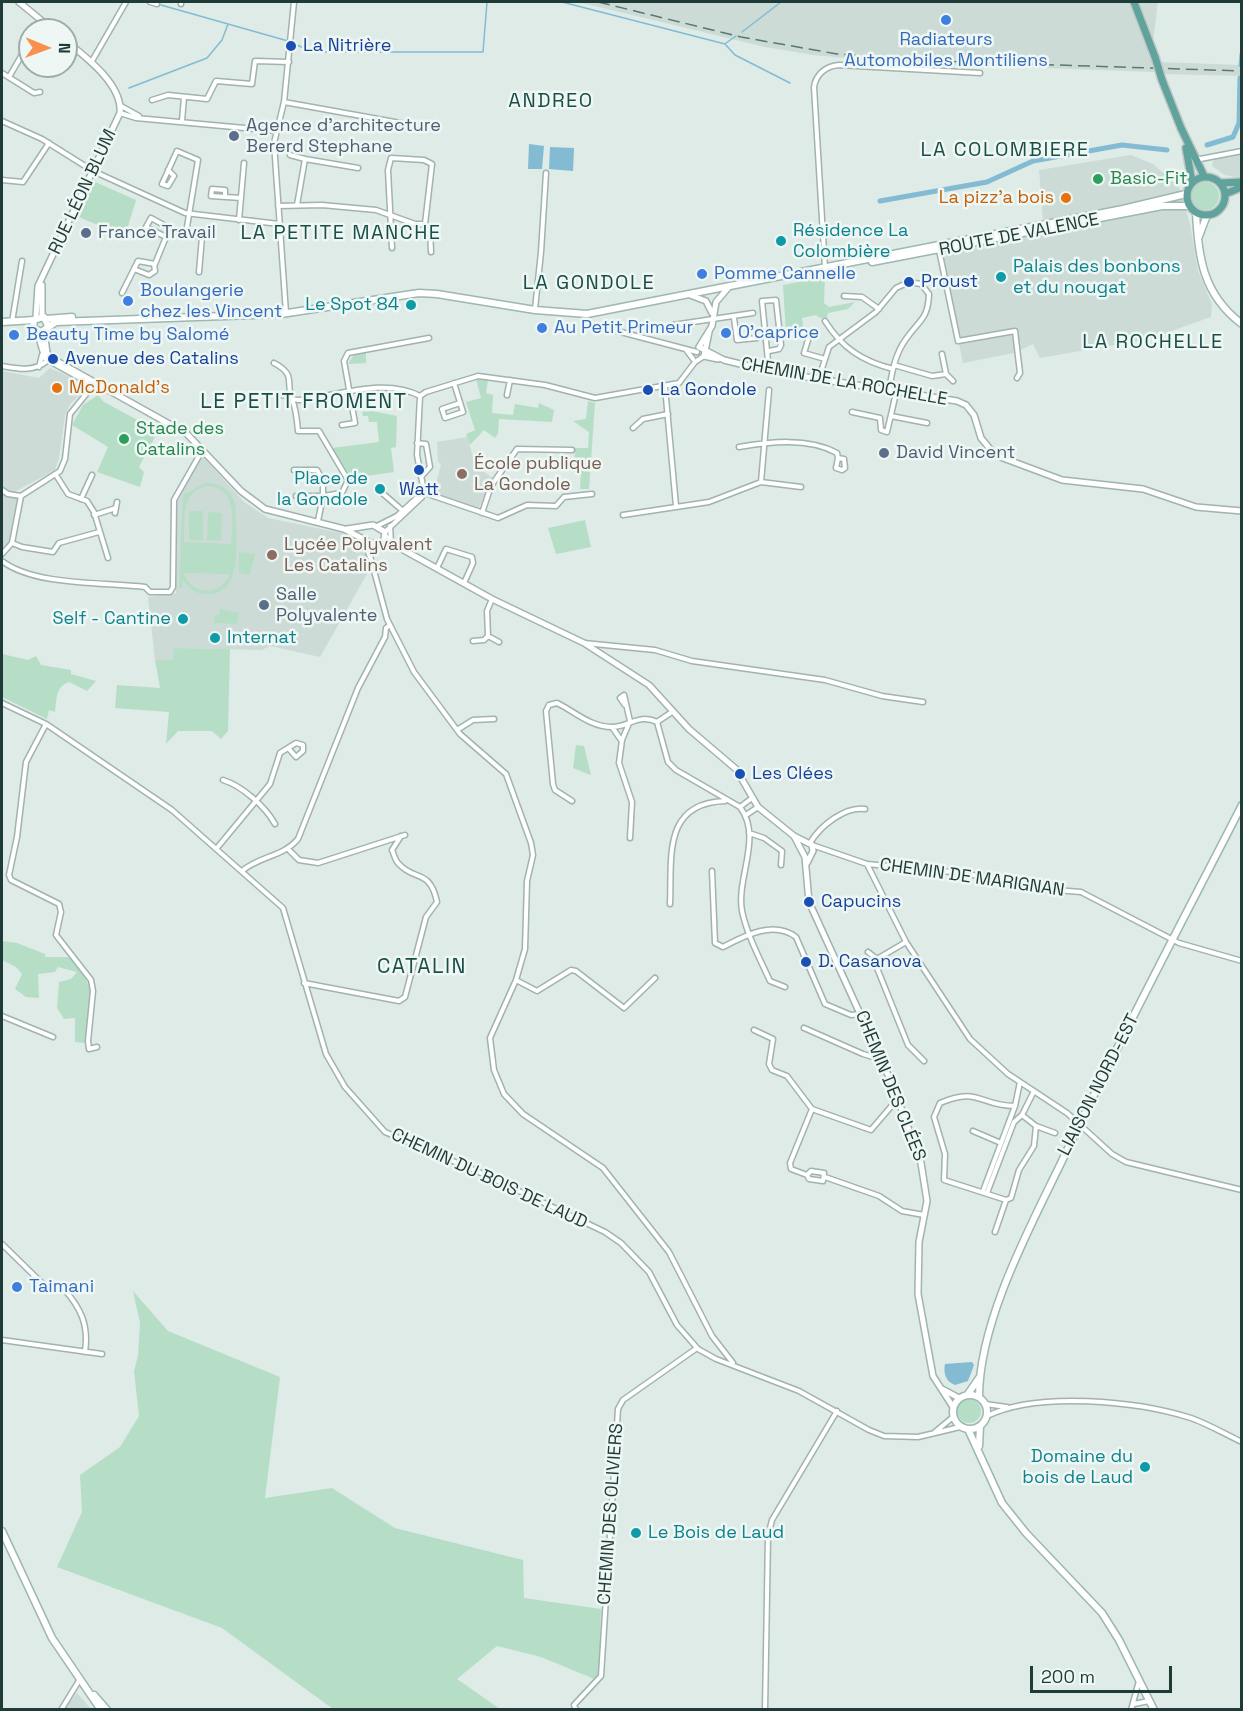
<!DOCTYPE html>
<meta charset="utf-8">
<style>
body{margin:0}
#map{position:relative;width:1243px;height:1711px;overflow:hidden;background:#deebe7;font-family:"Space Grotesk",sans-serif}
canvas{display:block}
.frame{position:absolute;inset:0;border:3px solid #1f3b38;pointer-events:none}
.north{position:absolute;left:18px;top:18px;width:60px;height:60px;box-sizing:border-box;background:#eff7f4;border:2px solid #9caca9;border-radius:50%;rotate:91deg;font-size:16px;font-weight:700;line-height:24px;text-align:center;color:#1f3b38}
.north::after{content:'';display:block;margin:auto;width:21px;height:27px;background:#f9914e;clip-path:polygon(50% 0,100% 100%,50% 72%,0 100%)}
.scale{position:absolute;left:1030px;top:1666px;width:142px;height:27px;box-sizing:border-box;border:3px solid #1f3b38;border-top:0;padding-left:8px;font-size:18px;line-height:21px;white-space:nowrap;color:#1f3b38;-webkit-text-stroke:4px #eff7f4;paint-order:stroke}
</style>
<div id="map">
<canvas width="1243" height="1711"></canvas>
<div class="frame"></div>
<div class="north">N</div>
<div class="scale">200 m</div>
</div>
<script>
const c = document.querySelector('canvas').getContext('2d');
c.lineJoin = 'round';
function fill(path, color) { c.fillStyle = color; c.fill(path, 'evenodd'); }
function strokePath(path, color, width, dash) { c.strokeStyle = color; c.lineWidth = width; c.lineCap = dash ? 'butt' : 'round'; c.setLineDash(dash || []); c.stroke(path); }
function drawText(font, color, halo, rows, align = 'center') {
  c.font = font + ' "Space Grotesk",sans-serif'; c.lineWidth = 5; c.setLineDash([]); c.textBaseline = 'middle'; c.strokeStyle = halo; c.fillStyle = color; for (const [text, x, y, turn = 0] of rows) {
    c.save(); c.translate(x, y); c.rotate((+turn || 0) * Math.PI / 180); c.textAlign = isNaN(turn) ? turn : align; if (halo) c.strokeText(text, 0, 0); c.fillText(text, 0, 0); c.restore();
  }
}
const built = new Path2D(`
 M578,2H1158L1151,59L1156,72L901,63L813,55L765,47Z
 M1160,62L1241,65V76L1164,74Z
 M1241,154V178L1225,175L1212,166L1213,161L1218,158Z
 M1131,155L1153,164L1179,187L1190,224L1198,271L1212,304L1211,317L1149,339L1040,358L1033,344L1014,353L963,363L940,252L1044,233L1039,170Z
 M50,368L86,384L87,389L70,404L65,416L59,458L55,470L16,491L18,506L9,543L2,549V371L39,378Z
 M467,437L474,460L486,468L484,472L493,478L479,508L438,496L434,492L441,464L438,462L437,442Z
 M200,458H204L244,502L268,518L356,536L364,543L371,567L320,657L270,646L262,650L175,648L173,660H155L148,597L176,593L177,503L186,482Z
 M77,1693L91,1709H64Z`);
const green = new Path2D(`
 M93,181L136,200L125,236L76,216Z
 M1191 196a14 14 0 1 1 28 0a14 14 0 1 1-28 0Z
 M825,277L824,303L829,307L855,302L848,309L828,313L827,317L820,318L816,315L802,318L803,327L800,332L786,334L783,285Z
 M366,351V363L348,364L355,353Z
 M476,379L488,380L486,393L493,395L492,413L513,415L515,404L538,408L539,403L554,410L552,422L499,419L498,434L495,438L484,430L470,445L466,434L475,430L466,402L481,398Z
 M98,395L104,402L158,431L139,467L144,472L140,487L97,472L108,447L72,425L83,405Z
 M588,401L595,403L589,489H580L581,471L574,472L575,448H588L589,432L573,421L586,419Z
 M372,411L397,416L396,447L391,448L394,472L352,478L332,448L379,442L377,422H369L368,416H363L362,412Z
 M205,483C223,483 234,492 236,510C235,534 245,589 212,594C199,596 190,590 183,580L182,588H179L183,495ZM206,486C238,487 233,521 231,544L184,542C185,521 180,493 206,486ZM184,573L229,574L230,575C219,596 192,596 184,573Z
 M189,511H203V540H189Z
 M208,512L222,513L221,541L207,540Z
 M585,520L591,547L556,554L548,528Z
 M239,552L255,554L250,575L239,573Z
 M220,609L239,613L237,624L214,623L215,615H219Z
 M174,648L230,649L228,731L221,739L212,731H178L166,744L169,712L115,708L117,685L160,688L155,660H173Z
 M2,654L28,660L36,656L41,665L71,670V674L96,681L87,691L69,682C55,687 57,699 55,712L49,710L47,719L2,697Z
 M576,745L584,746L591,775L573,768Z
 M2,941L17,943L45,954V957H70C101,991 88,1001 86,1043L75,1042V1018L64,1019L57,1008L59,982L71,979L77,972L58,967L55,972L38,974L39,998L26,997L15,989L22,974L16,967L2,960Z
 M133,1291L168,1331L280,1377L265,1498L332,1488L395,1528L523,1560L524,1598L601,1609L599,1681L541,1657L497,1646L457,1679L500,1709H333L222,1628L57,1567L82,1512L80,1475L120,1447L139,1416L134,1371L138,1356L140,1323Z
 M957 1411a12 12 0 1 1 24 0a12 12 0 1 1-24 0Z`);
const water = new Path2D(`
 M529,144L544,146L542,169H528Z
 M550,147L574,148L573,171L549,169Z
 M972,1362L974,1365L968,1381L955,1385C946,1382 943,1373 945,1364Z`);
const stream = new Path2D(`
 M562,2L725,44L735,55L790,83
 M161,5L288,41
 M742,32L781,2
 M726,43L736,36
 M295,44L312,52H483L487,2
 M129,88L207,58L222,40L228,24`);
const canal = new Path2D(`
 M1241,65L1242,54
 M1207,145L1233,137L1239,123L1240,78
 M880,201L987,182L1033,161L1122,145L1167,150`);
const minor = new Path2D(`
 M150,2L157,4
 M181,4V2
 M37,30L42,21
 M92,61L126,2
 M2,73L34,93L40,92
 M9,77L30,41
 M152,100L168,95L207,99L216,81L252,84L255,61L289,62
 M284,102L417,126
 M121,106L139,116
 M120,113L136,118L277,131
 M2,121L42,139L93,171L185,213L279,224
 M182,121L184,97
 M290,155L305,159
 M1195,160L1242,151
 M168,170L174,176L168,186L162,184L177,151L198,160L186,233L202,237L199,272
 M2,180L23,182L49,143
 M225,197V190L212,189L211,196L241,198
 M297,205L305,159L358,168
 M278,206L322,205L376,210L415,224H425L430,229L431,252
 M239,220L244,163
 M166,237L146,227L151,218L173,230L186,233
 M392,248L388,170L391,158L424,160L432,164L425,224
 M939,250L958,341L1015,331L1020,373L1017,378
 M825,268L814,87C816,74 826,66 839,65L980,73
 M134,269L149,275L155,271L154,264
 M122,293L138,261L155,264L166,237L173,230
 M844,296L862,297L879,309
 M535,309L541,252L546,173
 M286,313L274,143L284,102L294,2
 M734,318L737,340L757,338
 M825,321C842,348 862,361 893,369
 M12,322L22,261
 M673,325L753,313
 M598,326L697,352
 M804,333L808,340L804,353L825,359
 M687,351L693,359
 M769,351L779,349L781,345L776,300L762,301L769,371
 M274,363C297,375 285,383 292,399C296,409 297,419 298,431H319L348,480L342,493L323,496L318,521
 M894,365L932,376L946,374L942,354
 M2,366C18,369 34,372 47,361
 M39,367L42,355
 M946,374L953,381
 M819,378L829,347L876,312L896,288L909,282L921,284L929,294C928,320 919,320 906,339C895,354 892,372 889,390
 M454,383L463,412L445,418L442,409L460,403
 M665,387L676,506
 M279,395C288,394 291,401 300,400C338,396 384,377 420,396
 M507,395L510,380
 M420,396L426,392L478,376L545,385L595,398L679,383L695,362L704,356
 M852,412L880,418L881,430L887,432L896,393
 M891,416L927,423
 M342,425L355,423L344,361L348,353L429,338
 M633,428L643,419L668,414
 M417,443L426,444L430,467L421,477
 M739,447C769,442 808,437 837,453L838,458L844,459L845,468L842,470L836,468L838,458
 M294,470H317L323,480V496H296
 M56,475L68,494L87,501L94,512L108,558
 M761,482L769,390
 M2,490L8,494L21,496
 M380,491L403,511
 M422,492L498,518L527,505L556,506L564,497L592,494
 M21,496L60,471L65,459L70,414L96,382
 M81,499L92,475
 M115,513L117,502
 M482,513L491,486L517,449L572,450
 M94,515L116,508
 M623,515L709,502L761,482L801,487
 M377,526L397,516L422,493
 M390,526L391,543
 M385,532L422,497L423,486L417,455L420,396
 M12,543L22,547L53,552L59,543L99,532
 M2,554L12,543L21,496
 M370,556L387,619L414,672L460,734L506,774L531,843L533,855L527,881L525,949L516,980L490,1038L494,1070L504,1094L523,1114L603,1168L669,1252L712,1336L733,1363
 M2,561C35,586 104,582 145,587L150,592H170L173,587L174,500L203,449
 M437,568L446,549L472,557L473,563L464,583
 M492,599L487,611L488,636L499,642
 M473,641L484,640L488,636
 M584,643L655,650L692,661L825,680L882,696L923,702
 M2,703L46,724L172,810L283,908L326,1054L345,1087L385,1132L481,1173L605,1232L621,1243L649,1272L677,1325L698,1349L716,1359L799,1391L869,1430L884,1436L918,1437L960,1427
 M625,705L620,698L624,695L630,721L622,740L619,763L632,802L630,838
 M657,722L668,762L676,770L740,807C763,837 736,878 742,911C747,935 760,959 770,981L785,987
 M657,722L672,712
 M46,724L26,762L17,837L9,875L11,880L59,904L61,912L56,935L91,980L93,991L88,1041L89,1049L97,1047
 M612,727L621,740
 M457,730L473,720L494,719
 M223,780C242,786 265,806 275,824
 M572,801L555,790L553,784L546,711L549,705L557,703C574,711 590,727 612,727C629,727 639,713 657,722
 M740,807L752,798
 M746,815L758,807
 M749,833L764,838L782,851L781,865
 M810,843C820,826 845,806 865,809
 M812,845L867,864L963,873L1044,889L1081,892L1179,943L1242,961
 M217,848L270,784L280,753L296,743L303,745V751L296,757L289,749
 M288,849L299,860L318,863L405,835
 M867,864L906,942L970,1039L1008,1074L1067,1113L1112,1154L1126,1162L1242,1190
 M242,871C259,856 283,857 298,839L358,688L385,637L386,628L390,625
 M712,871L715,943L723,947C744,936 773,920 796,937L825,1004L851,1015L861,1014
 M670,904C672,858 662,803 725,801
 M906,942L877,959V968L908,1045L924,1061
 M868,952L877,959
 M516,980L537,991L571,970L576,971L624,1008L655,978
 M304,983L399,1001L405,997L426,917L437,902C430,868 414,882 398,863C395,860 394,854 392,850L401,836
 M2,1016L53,1037
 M804,1028L863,1054L873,1057L879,1055
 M754,1030L773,1039L769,1064L772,1070L787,1076L812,1109L871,1130L894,1103V1093
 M1015,1106C979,1106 979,1086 940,1103L934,1117L945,1154L944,1180L1006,1200L1011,1198L1019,1170L1034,1146L1036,1126L1022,1115L1034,1091
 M1036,1126L1055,1133
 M973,1131L1001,1143
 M807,1175L811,1171L824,1173L823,1181L809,1179L807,1175L791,1169L790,1163L812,1109
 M825,1177L879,1196L902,1211L924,1215
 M983,1191L1015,1106L1020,1082
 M987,1193L1014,1122L1022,1115
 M995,1232L1006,1200
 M2,1244L48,1289L63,1288C81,1308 89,1325 85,1352
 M2,1340L102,1354
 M985,1404L1007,1407
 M987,1416C1038,1391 1137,1401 1191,1418C1208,1424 1225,1434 1242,1442
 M935,1432L953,1417
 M1134,1704L1149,1701
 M61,1710L80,1679
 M576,1710L574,1705L601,1676L618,1409L623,1400L697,1348
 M765,1710L768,1536L772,1520L837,1411
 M1131,1710L1139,1681`);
const tertiary = new Path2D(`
 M19,2L53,30
 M728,288L716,302L712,326L699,347L724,360L769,371L957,401L966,405L974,415L981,438L995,455L1062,480L1143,489L1196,507L1242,511
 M690,295L706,301L712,313
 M42,316V285
 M36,317L38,286L120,113C123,85 86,57 66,41
 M37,331L45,358L90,383
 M44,331L47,353L53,359L187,434L241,491L265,509L344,529L371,543H391
 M709,332L704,356L718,359
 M347,529L373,525L385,532L384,539
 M385,536L391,543L492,599L584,643L649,685L689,729L736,769L758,807L794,836L812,845L813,851L807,863
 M365,541L370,556
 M794,836L805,857L809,902L893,1086L921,1163L927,1201L919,1242L918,1294L933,1376L953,1407
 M942,1389L959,1398`);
const secondary = new Path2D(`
 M1196,212C1198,257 1203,295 1242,324
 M1198,239L1207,215
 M872,262L1162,206H1189
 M46,319L72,317
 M2,322L34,320
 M48,326L44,317L34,320L33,328L41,332L56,322L281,314L419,293L437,294L535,310L587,314L1123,209L1186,194
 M968,1394L979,1378
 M953 1412a17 17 0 1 1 34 0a17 17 0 1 1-34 0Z
 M979,1397C979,1322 1029,1229 1061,1163C1118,1042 1181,924 1242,805
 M968,1429L1002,1503L1026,1533L1102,1613L1119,1640L1154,1710
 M979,1446L980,1426
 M2,1531L52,1638L101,1710
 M94,1695L107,1710`);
const primary = new Path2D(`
 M1134,2L1155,57
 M1162,80L1181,128L1204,176
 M1186,148L1192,182
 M1187 196a19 19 0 1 1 38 0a19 19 0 1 1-38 0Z
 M1220,183L1242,182
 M1225,194L1242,187`);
const rail = new Path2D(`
 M598,2L741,37L837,54L934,61L1242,71`);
const primaryBridge = new Path2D(`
 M1155,57L1162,80`);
const markers = [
 [946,20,6,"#3f7fe0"],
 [291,46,6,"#1a4fb4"],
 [234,136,6,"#5c6f8a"],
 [1098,179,6,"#2e9e5b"],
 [1066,198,6,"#e8710a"],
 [86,233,6,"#5c6f8a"],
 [781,241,6,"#0f9aa8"],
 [702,274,6,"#3f7fe0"],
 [1001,277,6,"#0f9aa8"],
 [909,282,6,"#1a4fb4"],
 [128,301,6,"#3f7fe0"],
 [411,305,6,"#0f9aa8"],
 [542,328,6,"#3f7fe0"],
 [726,333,6,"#3f7fe0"],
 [14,335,6,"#3f7fe0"],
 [53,359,6,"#1a4fb4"],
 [57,388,6,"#e8710a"],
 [648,390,6,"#1a4fb4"],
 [124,439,6,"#2e9e5b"],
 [884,453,6,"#5c6f8a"],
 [419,470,6,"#1a4fb4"],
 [462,474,6,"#8d6e63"],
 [380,489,6,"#0f9aa8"],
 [272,555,6,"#8d6e63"],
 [264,605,6,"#5c6f8a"],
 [183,619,6,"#0f9aa8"],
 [215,638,6,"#0f9aa8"],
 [740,774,6,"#1a4fb4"],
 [809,902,6,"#1a4fb4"],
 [806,962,6,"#1a4fb4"],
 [17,1287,6,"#3f7fe0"],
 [1145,1467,6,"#0f9aa8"],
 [636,1533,6,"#0f9aa8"]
];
const shopNames = [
 ["Radiateurs",946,40,"center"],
 ["Automobiles Montiliens",946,61,"center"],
 ["Pomme Cannelle",714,274],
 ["Boulangerie",140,291],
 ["chez les Vincent",140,312],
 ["Au Petit Primeur",554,328],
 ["O'caprice",738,333],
 ["Beauty Time by Salomé",26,335],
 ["Taimani",29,1287]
];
const transitNames = [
 ["La Nitrière",303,46],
 ["Proust",921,282],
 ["Avenue des Catalins",65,359],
 ["La Gondole",660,390],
 ["Watt",419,490,"center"],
 ["Les Clées",752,774],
 ["Capucins",821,902],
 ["D. Casanova",818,962]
];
const serviceNames = [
 ["Agence d'architecture",246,126],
 ["Bererd Stephane",246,147],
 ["France Travail",98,233],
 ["David Vincent",896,453],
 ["Salle",276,595],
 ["Polyvalente",276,616]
];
const leisureNames = [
 ["Basic-Fit",1110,179],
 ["Stade des",136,429],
 ["Catalins",136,450]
];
const streetNames = [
 ["RUE LÉON BLUM",83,192,-65],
 ["ROUTE DE VALENCE",1019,235,-11],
 ["CHEMIN DE LA ROCHELLE",844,382,10],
 ["CHEMIN DE MARIGNAN",972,878,8],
 ["LIAISON NORD-EST",1099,1085,-63],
 ["CHEMIN DES CLÉES",890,1086,68],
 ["CHEMIN DU BOIS DE LAUD",489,1179,25],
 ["CHEMIN DES OLIVIERS",611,1514,-86]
];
const foodNames = [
 ["La pizz'a bois",1054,198],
 ["McDonald's",69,388,"left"]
];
const cultureNames = [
 ["Résidence La",793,231],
 ["Colombière",793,252],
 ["Palais des bonbons",1013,267],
 ["et du nougat",1013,288],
 ["Le Spot 84",399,305,"right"],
 ["Place de",368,479,"right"],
 ["la Gondole",368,500,"right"],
 ["Self - Cantine",171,619,"right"],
 ["Internat",227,638],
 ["Domaine du",1133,1457,"right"],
 ["bois de Laud",1133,1478,"right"],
 ["Le Bois de Laud",648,1533]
];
const educationNames = [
 ["École publique",474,464],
 ["La Gondole",474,485],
 ["Lycée Polyvalent",284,545],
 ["Les Catalins",284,566]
];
const neighbourhoodNames = [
 ["ANDREO",551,102],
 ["LA COLOMBIERE",1005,151],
 ["LA PETITE MANCHE",341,234],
 ["LA GONDOLE",589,284],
 ["LA ROCHELLE",1153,343]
];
const quarterNames = [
 ["LE PETIT FROMENT",304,402],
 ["CATALIN",422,967]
];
fill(built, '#cddbd6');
fill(green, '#b6dec6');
fill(water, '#83bbd3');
strokePath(stream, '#83bbd3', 1.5);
strokePath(canal, '#83bbd3', 5);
strokePath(minor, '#a1b3af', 7);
strokePath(tertiary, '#a1b3af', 8);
strokePath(secondary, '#9db7b1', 9);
strokePath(primary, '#c0c8c7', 10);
strokePath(minor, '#fff', 4);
strokePath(tertiary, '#fff', 5);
strokePath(secondary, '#fff', 6);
strokePath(primary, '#60a39c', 7);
strokePath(rail, '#597774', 1.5, [12, 6]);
strokePath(primaryBridge, '#c0c8c7', 10, []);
strokePath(primaryBridge, '#60a39c', 7);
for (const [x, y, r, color] of markers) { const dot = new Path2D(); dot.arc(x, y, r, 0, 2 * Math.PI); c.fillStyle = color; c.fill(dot); strokePath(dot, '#eff7f4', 2); }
drawText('18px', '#366cbe', '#eff7f4', shopNames, 'left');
drawText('18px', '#164399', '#eff7f4', transitNames, 'left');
drawText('18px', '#4e5e75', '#eff7f4', serviceNames, 'left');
drawText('18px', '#27864d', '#eff7f4', leisureNames, 'left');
drawText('18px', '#1f3b38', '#eff7f4', streetNames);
drawText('18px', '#c56008', '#eff7f4', foodNames, 'right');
drawText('18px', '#0d838f', '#eff7f4', cultureNames, 'left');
drawText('18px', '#785e54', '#eff7f4', educationNames, 'left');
c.letterSpacing = '1.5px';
drawText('20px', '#1a4e49', '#eff7f4', neighbourhoodNames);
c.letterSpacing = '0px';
c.letterSpacing = '1.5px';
drawText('21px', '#1a4e49', '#eff7f4', quarterNames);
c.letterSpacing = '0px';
</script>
